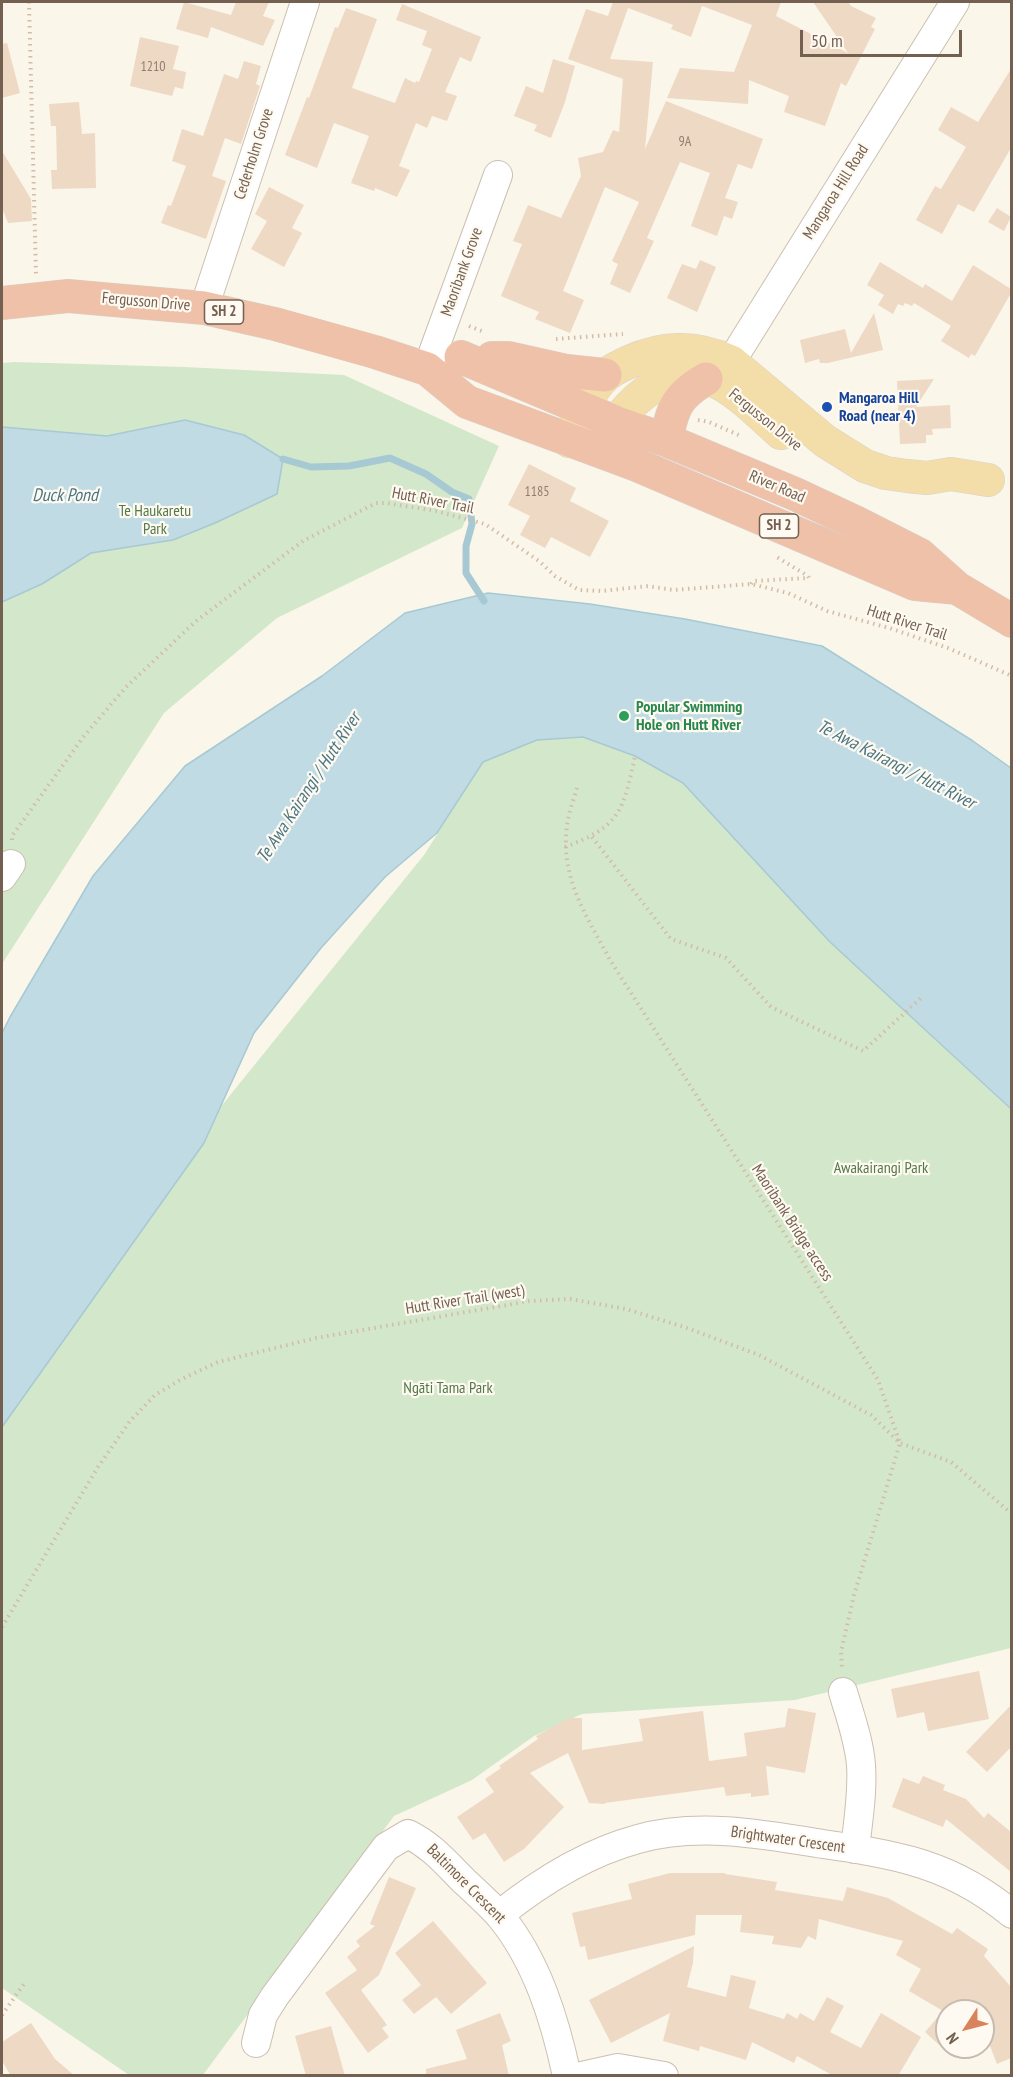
<!DOCTYPE html>
<meta charset="utf-8">
<style>
body{margin:0}
#map{position:relative;width:1013px;height:2077px;overflow:hidden;background:#fbf6ea;font-family:"PT Sans Narrow",sans-serif}
canvas{display:block}
.frame{position:absolute;inset:0;border:3px solid #746050;pointer-events:none}
.north{position:absolute;left:935px;top:1999px;width:60px;height:60px;box-sizing:border-box;background:#fefaf1;border:2px solid #c7bcb1;border-radius:50%;rotate:234deg;font-size:16px;font-weight:700;line-height:24px;text-align:center;color:#746050}
.north::after{content:'';display:block;margin:auto;width:21px;height:27px;background:#d8835c;clip-path:polygon(50% 0,100% 100%,50% 72%,0 100%)}
.scale{position:absolute;left:800px;top:30px;width:162px;height:27px;box-sizing:border-box;border:3px solid #746050;border-top:0;padding-left:8px;font-size:18px;line-height:21px;white-space:nowrap;color:#746050;-webkit-text-stroke:4px #fefaf1;paint-order:stroke}
</style>
<div id="map">
<canvas width="1013" height="2077"></canvas>
<div class="frame"></div>
<div class="north">N</div>
<div class="scale">50 m</div>
</div>
<script>
const c = document.querySelector('canvas').getContext('2d');
c.lineJoin = 'round';
function fill(path, color) { c.fillStyle = color; c.fill(path, 'evenodd'); }
function strokePath(path, color, width, dash) { c.strokeStyle = color; c.lineWidth = width; c.lineCap = dash ? 'butt' : 'round'; c.setLineDash(dash || []); c.stroke(path); }
function drawText(font, color, halo, rows, align = 'center') {
  c.font = font + ' "PT Sans Narrow",sans-serif'; c.lineWidth = 4.5; c.setLineDash([]); c.textBaseline = 'middle'; c.strokeStyle = halo; c.fillStyle = color; for (const [text, x, y, turn = 0] of rows) {
    c.save(); c.translate(x, y); c.rotate((+turn || 0) * Math.PI / 180); c.textAlign = isNaN(turn) ? turn : align; if (halo) c.strokeText(text, 0, 0); c.fillText(text, 0, 0); c.restore();
  }
}
const green = new Path2D(`
 M14,362L185,367L344,375L499,446L462,528L277,618L164,713L2,964V363Z
 M583,737L635,756L683,783L901,1008L1011,1110V1648L795,1700L582,1714L534,1736L472,1780L394,1816L203,2075H129L2,1988V1402L80,1281L424,855L483,762L537,740Z`);
const water = new Path2D(`
 M185,420L244,435L283,459L277,494L215,523L173,540L91,553L42,584L2,602V427L107,436Z
 M488,593L590,604L685,619L822,646L973,741L1011,768V1109L830,942L683,783L635,756L583,737L537,740L483,762L437,833L385,877L321,948L254,1033L204,1143L2,1427V1033L10,1017L93,876L185,766L322,676L405,613Z`);
const stream = new Path2D(`
 M283,459L311,467L349,466L390,458L426,474L452,492L469,499L472,524L466,546V573L484,601`);
const building = new Path2D(`
 M184,2L231,15L236,2H269L263,16L275,20L263,46L211,27L208,38L176,29Z
 M613,2H781L776,16L848,53L813,2H848L851,6L876,18L871,27L875,29L846,86L841,83L825,126L784,112L789,96L749,80L748,104L667,98L680,68L734,72L752,25L702,6L691,37L671,29L673,25L628,8L610,59L653,62L645,149L666,101L763,139L752,169L738,164L725,198L738,202L732,219L724,216L717,236L691,226L710,173L680,162L647,238L654,241L630,293L610,284L618,264L612,261L639,202L605,187L563,291L584,300L570,333L535,319L539,312L501,296L522,244L513,241L528,205L561,218L581,176L578,158L603,152L613,130L619,132L623,79L568,59L586,9L608,16Z
 M402,4L481,37L471,62L460,57L445,92L457,96L447,121L432,116L427,128L416,123L399,166L410,170L397,197L375,188L374,191L351,183L369,136L334,123L317,168L285,155L307,97L309,98L335,27L338,28L346,8L377,19L352,88L395,103L405,78L415,83L416,81L419,82L432,49L422,45L427,31L396,20Z
 M140,37L179,46L173,69L186,72L183,89L175,87L172,96L130,86Z
 M7,43L20,93L2,98V44Z
 M553,59L575,66L565,102L551,138L534,131L537,125L514,116L526,86L543,93Z
 M244,61L261,66L256,84L260,86L241,144L225,138L212,176L226,181L206,239L161,223L168,205L171,206L186,166L172,161L182,129L203,136L224,74L238,79Z
 M1011,69V148L974,212L958,204L942,234L916,220L935,186L941,189L966,147L938,130L951,107L978,122Z
 M79,102L82,134L95,133L96,188L52,189L51,170H57L56,126H51L49,104Z
 M2,151L31,199L32,221L8,223L2,208Z
 M269,187L304,205L292,228L302,233L284,267L251,249L267,221L255,214Z
 M997,208L1011,217L1004,231L988,222Z
 M700,260L716,267L697,312L667,298L682,264L696,269Z
 M880,262L923,288L925,284L952,301L973,265L1011,289V293L975,356L971,354L969,358L941,341L951,326L914,303L912,306L905,303L903,306L898,304L893,314L878,305L884,295L867,285Z
 M874,313L883,350L828,363H820L819,359L805,363L800,340L845,329L851,353Z
 M934,379L916,407L950,405L951,428L932,429L933,435H926V443L900,444L897,381Z
 M529,464L576,488L570,501L609,521L590,557L551,537L545,548L520,535L530,516L508,505Z
 M979,1671L989,1719L928,1731L924,1712L897,1718L891,1689Z
 M1011,1705V1747L987,1772L966,1752Z
 M788,1708L816,1713L805,1773L766,1766L769,1795L751,1797V1793L726,1796L724,1787L605,1803V1804L589,1803L568,1753L530,1773L564,1807L524,1849L504,1862L485,1833L473,1840L457,1817L494,1792L485,1779L501,1768L499,1766L538,1739L536,1736L569,1718H582V1750L643,1741L639,1719L703,1711L709,1761L747,1756L744,1733L785,1727Z
 M923,1776L945,1785L943,1790L966,1799L984,1818L988,1813L1011,1832V1872L946,1819L943,1827L892,1807L903,1778L919,1784Z
 M670,1873H725V1874L777,1882L775,1890L843,1901L847,1887L888,1898L952,1934L957,1928L988,1949L984,1956L1011,1987V2058L997,2064L983,2028V2011H947V2052L925,2032L943,2011L909,1991L921,1969L896,1955L903,1941L819,1919L816,1940L808,1936L801,1948L772,1944L774,1936L740,1932L742,1915H696L695,1935L588,1960L585,1946L580,1947L572,1913L632,1899L628,1884Z
 M389,1877L416,1888L379,1975L361,1990L387,2025L382,2028L389,2037L368,2053L325,1993L357,1970L347,1957L360,1946L356,1941L375,1926L370,1924Z
 M433,1921L487,1983L451,2014L436,1997L414,2014L402,2000L421,1985L395,1953Z
 M694,1946L693,1963L687,1987L726,1997L731,1975L756,1981L749,2008L784,2019L787,2013L797,2019L800,2013L814,2021L827,1997L844,2006L830,2032L861,2048L881,2013L921,2037L898,2076H834L797,2056L794,2063L752,2042L746,2060L700,2046L699,2051L663,2041L670,2013L611,2043L589,2000Z
 M500,2013L511,2041L502,2045L509,2076H426V2069L467,2059L456,2030Z
 M31,2023L55,2059L75,2076H11L2,2061V2042Z
 M331,2026L345,2076H306L295,2036Z`);
const path = new Path2D(`
 M29,2L36,274
 M469,326L484,332
 M556,339L623,334
 M698,420L709,422L741,436
 M751,584L753,581L809,578L808,576L775,556
 M577,788C574,798 570,809 568,819C558,875 585,913 610,960L878,1380L900,1443L854,1595L841,1652L842,1670
 M592,837L671,939L726,958L771,1007L863,1051L921,998
 M12,840V836L84,736L126,687L196,621L303,541L376,503H386L436,511L485,524L539,561L555,576L579,590L602,591L648,586L673,590L751,584L788,593L827,611L889,628L948,648L1012,676
 M565,847C621,826 623,811 635,756
 M2,1627L98,1467L130,1421L155,1395L182,1379L218,1362L316,1338L530,1301L570,1299L626,1309L687,1328L759,1355L871,1415L900,1443L951,1462L1012,1514
 M2,2015L26,1981`);
const minor = new Path2D(`
 M204,308L305,2
 M427,369L498,175
 M719,381L955,2
 M2,877L11,864
 M843,1692C850,1716 859,1740 861,1765C863,1793 858,1821 855,1849
 M499,1915C540,1882 586,1853 638,1839C697,1822 763,1834 823,1844C852,1848 883,1853 912,1861C948,1871 983,1890 1012,1914
 M256,2043L263,2015L275,1996L386,1847L408,1834C432,1846 445,1862 464,1881C476,1892 489,1904 500,1916C537,1961 555,2020 567,2076
 M582,2076L618,2068L664,2076`);
const major = new Path2D(`
 M569,441C578,419 587,393 605,376C611,370 621,366 629,362C663,346 697,346 731,362L825,441L865,466L886,473L907,476L927,478L951,474L988,480
 M607,449C610,440 613,431 617,423C629,402 659,378 683,375C694,374 709,378 719,383C742,395 761,416 781,433`);
const highway = new Path2D(`
 M2,303L68,296L204,308L275,324L375,352L427,369L467,402L637,465L915,584L957,588
 M461,357L617,423L666,440L795,494L857,523L920,555L957,588L1012,621
 M492,358H509L567,371L605,375
 M666,440C673,408 676,396 706,379`);
const markers = [
 [827,407,6,"#1a4fb4"],
 [624,716,6,"#2e9e5b"]
];
const numberNames = [
 ["1210",153,67],
 ["9A",685,142],
 ["1185",537,492]
];
const shields = [
 [224,312,39],
 [779,526,39]
];
const shieldNames = [
 ["SH 2",224,312],
 ["SH 2",779,526]
];
const streetNames = [
 ["Cederholm Grove",254,154,-72],
 ["Mangaroa Hill Road",836,192,-58],
 ["Maoribank Grove",462,272,-70],
 ["Fergusson Drive",146,302,5],
 ["Fergusson Drive",765,420,39],
 ["River Road",777,487,23],
 ["Hutt River Trail",433,501,11],
 ["Hutt River Trail",907,623,18],
 ["Maoribank Bridge access",792,1223,57],
 ["Hutt River Trail (west)",465,1300,-9],
 ["Brightwater Crescent",788,1840,8],
 ["Baltimore Crescent",466,1884,45]
];
const transitNames = [
 ["Mangaroa Hill",839,398],
 ["Road (near 4)",839,416]
];
const parkNames = [
 ["Te Haukaretu",155,511],
 ["Park",155,529],
 ["Awakairangi Park",881,1168],
 ["Ngāti Tama Park",448,1388]
];
const leisureNames = [
 ["Popular Swimming",636,707],
 ["Hole on Hutt River",636,725]
];
const waterNames = [
 ["Duck Pond",65,496],
 ["Te Awa Kairangi / Hutt River",896,765,27],
 ["Te Awa Kairangi / Hutt River",309,788,-57]
];
fill(green, '#d3e8ca');
fill(water, '#c0dbe3');
strokePath(water, '#a7c9d4', 1.5);
strokePath(stream, '#a7c9d4', 7);
fill(building, '#eed9c5');
strokePath(minor, '#ccbfb1', 30);
strokePath(major, '#d8d2ce', 34);
strokePath(highway, '#d8d2ce', 34);
strokePath(path, '#d3bca7', 4, [1.5, 4.5]);
strokePath(minor, '#fff', 28);
strokePath(major, '#f3deaa', 33);
strokePath(highway, '#efc1a8', 33);
for (const [x, y, r, color] of markers) { const dot = new Path2D(); dot.arc(x, y, r, 0, 2 * Math.PI); c.fillStyle = color; c.fill(dot); strokePath(dot, '#fefaf1', 2); }
drawText('14px', '#927e6d', null, numberNames);
for (const [x, y, w] of shields) { const box = new Path2D(); box.roundRect(x - w / 2, y - 12, w, 24, 4.5); c.fillStyle = '#fefaf1'; c.fill(box); strokePath(box, '#746050', 1.5); }
drawText('bold 15px', '#746050', null, shieldNames);
drawText('16px', '#746050', '#fefaf1', streetNames);
drawText('bold 16px', '#164399', '#fefaf1', transitNames, 'left');
drawText('16px', '#537849', '#fefaf1', parkNames);
drawText('bold 16px', '#27864d', '#fefaf1', leisureNames, 'left');
drawText('italic 18px', '#4b7685', '#fefaf1', waterNames);
</script>
